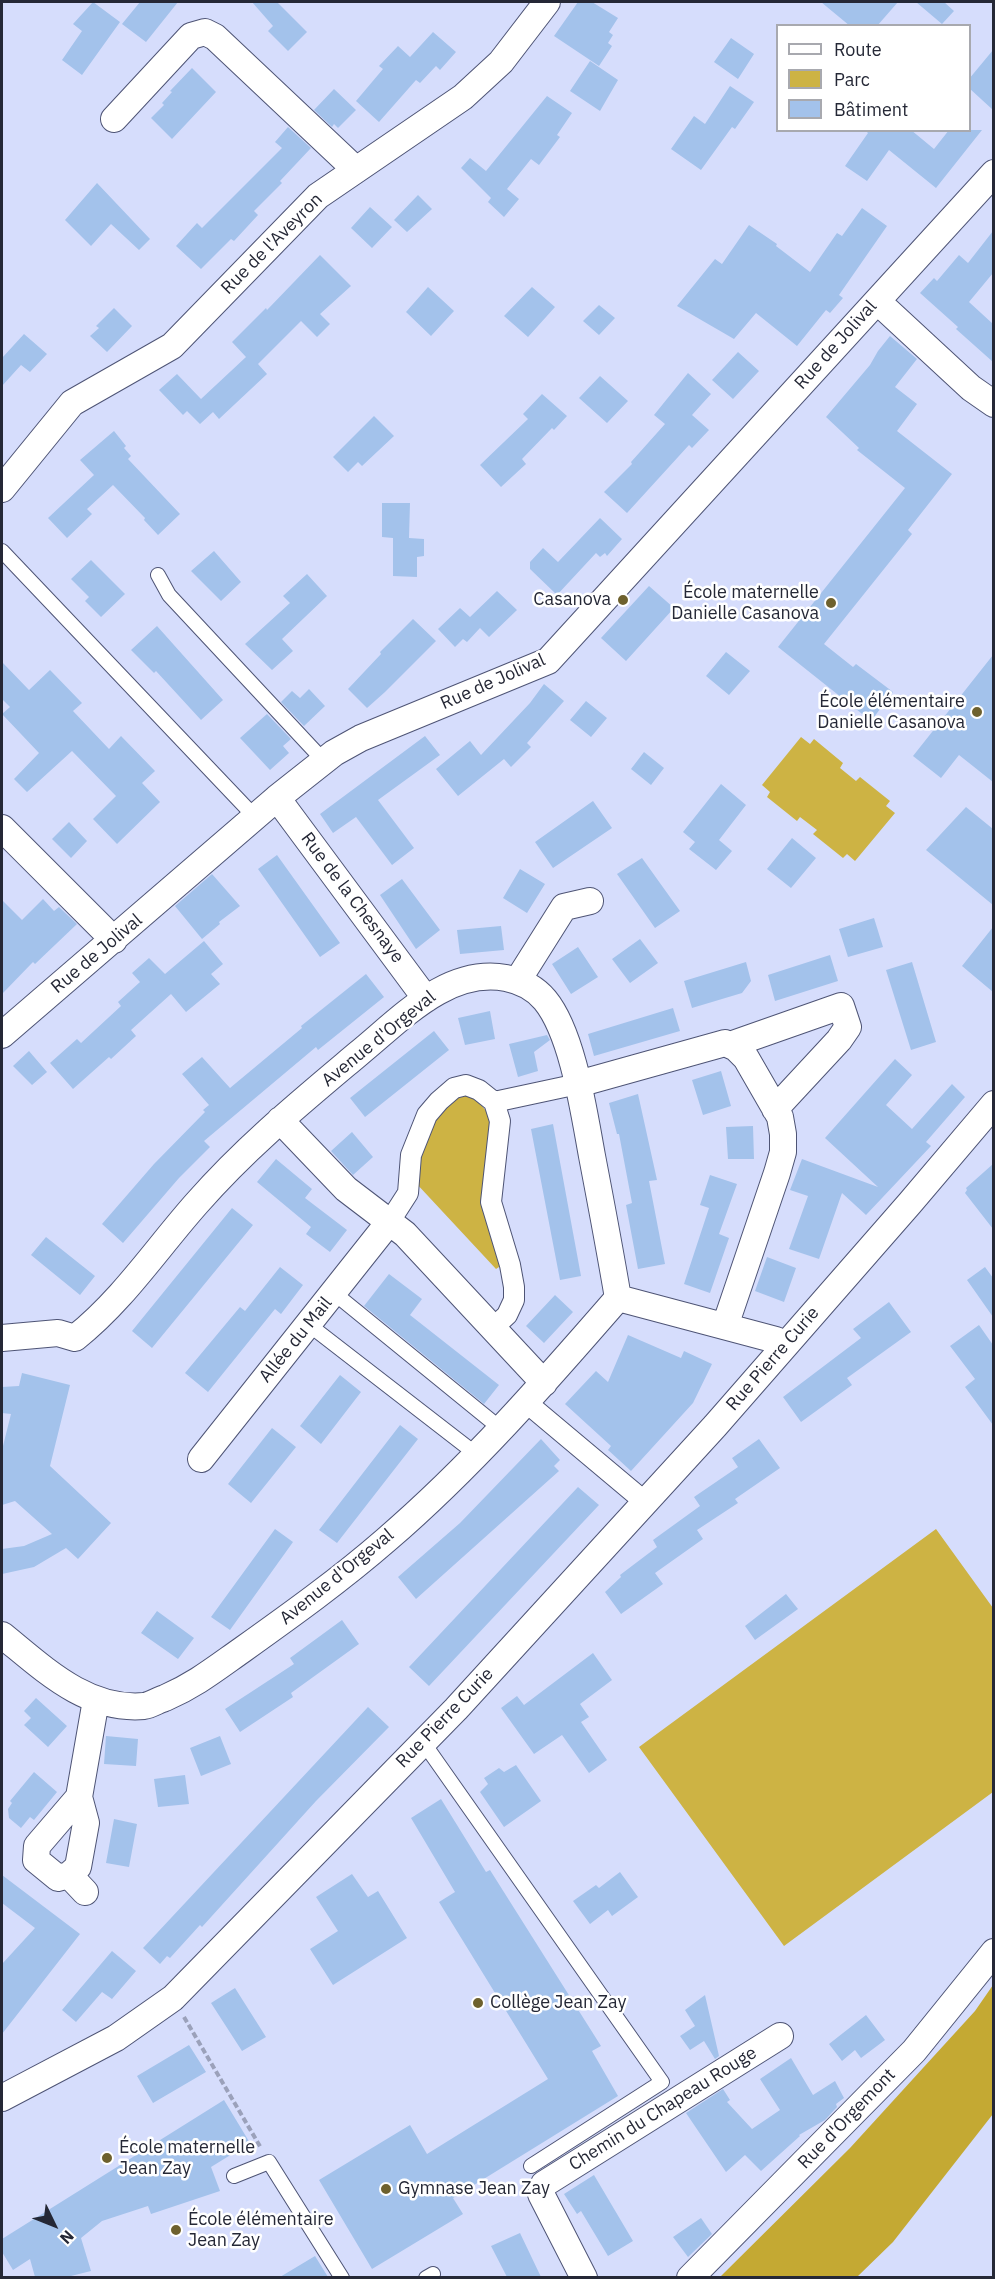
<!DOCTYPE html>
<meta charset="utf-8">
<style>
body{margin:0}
#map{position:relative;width:995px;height:2279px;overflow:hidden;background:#d6ddfc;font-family:"IBM Plex Sans",sans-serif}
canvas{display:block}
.frame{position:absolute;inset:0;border:3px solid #252836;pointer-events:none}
.legend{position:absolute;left:776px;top:24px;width:195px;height:108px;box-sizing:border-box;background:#fff;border:2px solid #a8a9af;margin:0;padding:8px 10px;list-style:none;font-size:18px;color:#252836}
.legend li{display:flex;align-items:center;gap:12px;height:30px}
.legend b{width:30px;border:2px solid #a8a9af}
.north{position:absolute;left:24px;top:2195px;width:60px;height:60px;-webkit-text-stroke:4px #fff;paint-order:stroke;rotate:133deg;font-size:16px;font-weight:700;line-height:24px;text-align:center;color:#252836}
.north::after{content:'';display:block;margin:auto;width:21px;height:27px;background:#252836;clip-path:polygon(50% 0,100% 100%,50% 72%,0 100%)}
</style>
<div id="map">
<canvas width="995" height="2279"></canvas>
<div class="frame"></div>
<ul class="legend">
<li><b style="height:8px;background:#fff"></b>Route</li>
<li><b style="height:16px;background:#cdb344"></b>Parc</li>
<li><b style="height:16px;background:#a3c2eb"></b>Bâtiment</li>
</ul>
<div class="north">N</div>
</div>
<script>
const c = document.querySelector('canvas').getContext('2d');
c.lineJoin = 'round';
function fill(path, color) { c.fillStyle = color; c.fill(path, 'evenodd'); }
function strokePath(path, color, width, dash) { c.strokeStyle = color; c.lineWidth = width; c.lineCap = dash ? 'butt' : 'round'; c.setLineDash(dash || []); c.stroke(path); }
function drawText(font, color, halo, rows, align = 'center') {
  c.font = font + ' "IBM Plex Sans",sans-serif'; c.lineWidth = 5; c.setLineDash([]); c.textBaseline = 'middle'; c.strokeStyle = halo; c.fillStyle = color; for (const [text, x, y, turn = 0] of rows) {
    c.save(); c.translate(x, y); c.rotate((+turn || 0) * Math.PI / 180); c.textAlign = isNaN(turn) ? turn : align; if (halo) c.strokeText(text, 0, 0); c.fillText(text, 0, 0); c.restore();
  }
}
const green = new Path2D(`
 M801,737L810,744L814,739L843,763L840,768L856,781L860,777L890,801L886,806L895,813L855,861L847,854L843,858L813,834L817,830L800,817L797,821L767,797L770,792L762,785Z
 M461,1091L472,1094L492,1118L502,1265L496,1269L415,1182L417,1155L434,1115Z
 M936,1529L993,1608V1792L784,1946L639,1747Z`);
const forest = new Path2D(`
 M993,1985V2114L893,2242L857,2277H720L850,2148L975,2011Z`);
const building = new Path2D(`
 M93,2L120,22L82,75L62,60L82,31L73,24Z
 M140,2H178L146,42L122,24Z
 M252,2H277L307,32L288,51L268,31L273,26Z
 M578,2H592L618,18L609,32L613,35L608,43L612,46L599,66L554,36Z
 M821,2H898L877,26H850Z
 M916,2H944L954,11L942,24Z
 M433,32L456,52L440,70L436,66L420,83L416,80L379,122L356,101L383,69L379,66L398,46L410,57Z
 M731,38L754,54L738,79L714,62Z
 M993,50V110L969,88V79Z
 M590,61L618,80L600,111L570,91Z
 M192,68L216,92L172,139L151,118L164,105L162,103L172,92L170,91Z
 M730,86L754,102L735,129L732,127L701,170L671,149L694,116L705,124Z
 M334,89L356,110L338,128L334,124L332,127L314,110Z
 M547,96L572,113L557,135L560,137L539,165L531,159L507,189L519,199L504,217L488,202L491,198L461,168L470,158L486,171Z
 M288,127L311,148L280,181L282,183L254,211L258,215L234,241L231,239L201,269L176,246L197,223L202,228L282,148L275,142Z
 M865,130H911L934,149L949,130H982L936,188L889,150L867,181L845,166L868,133Z
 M97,183L150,239L139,250L111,224L91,246L65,220Z
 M418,195L432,209L407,232L394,220Z
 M370,207L392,227L372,248L351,228Z
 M862,208L887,226L839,295L843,298L830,313L826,310L797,346L756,313L734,339L677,306L715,259L722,264L749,225L777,244L776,246L810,272L837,233L842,236Z
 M993,231V273L969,302L993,324V362L956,329L958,327L920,293L934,278L937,281L959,255L968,263Z
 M320,255L351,286L320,314L330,324L317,337L301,321L258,364L267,374L219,419L213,412L200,424L187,411L183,415L159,390L177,374L201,399L246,357L232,342L266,308L267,310Z
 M428,287L454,311L431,336L406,312Z
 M532,287L555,307L528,337L504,316Z
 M599,305L615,318L599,335L583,321Z
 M114,308L132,326L107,352L90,336L99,328L96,326Z
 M24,334L47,354L30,372L21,365L2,386V358Z
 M890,336L917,359L895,387L917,404L897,431L952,474L908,530L912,534L824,644L853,667L856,664L893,692L871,721L778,647L905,488L857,450L859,448L826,417L870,365L878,351Z
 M738,352L759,371L733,399L712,380Z
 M688,373L711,394L692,415L709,430L692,448L689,445L627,513L604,492L632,464L631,462L665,424L654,415Z
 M600,376L628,401L607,423L579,398Z
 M542,394L567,416L554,430L552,428L522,459L526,464L501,487L480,465L528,419L523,414Z
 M374,416L394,436L362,466L358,462L348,472L333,457Z
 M114,431L126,446L124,448L131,456L128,459L180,514L158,535L144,520L145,518L113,485L87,509L92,514L67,538L48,518L94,475L80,460Z
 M382,503H410L409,538L424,539V556L417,557V577L393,576V538L382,537Z
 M600,518L622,539L607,556L605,553L600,557L596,553L557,595L530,569V562L543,548L558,562Z
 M214,551L241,582L221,601L191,571Z
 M91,560L125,594L101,617L85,601L89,597L71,579Z
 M307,574L327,596L282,639L293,651L272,670L245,644L290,603L283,596Z
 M649,586L674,608L626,661L601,638Z
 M497,591L517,610L489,637L480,628L467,642L463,639L455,647L438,629L460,608L470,617Z
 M413,619L436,641L385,692L367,708L348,689L381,654L380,652Z
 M157,626L223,700L201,720L156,671L154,673L131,650Z
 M726,652L750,671L729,695L706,676Z
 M993,655V782L959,755L941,778L913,756Z
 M2,662L29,690L50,670L82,703L73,711L109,749L121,736L155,771L142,783L160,802L117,844L93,819L116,796L72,751L27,792L14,779L39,753L2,714L10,707L2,699Z
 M544,684L564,701L527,743L531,747L511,767L504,759L458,796L436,769L470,741L481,755L530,703Z
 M309,689L325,706L304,726L281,702L292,691L300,698Z
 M586,701L607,718L591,737L570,720Z
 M267,714L291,739L283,746L289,753L270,770L240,738Z
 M425,736L440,755L378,800L414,848L392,865L356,817L333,833L320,814Z
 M644,752L664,768L651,785L631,769Z
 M721,784L746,805L719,840L732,851L716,870L689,849L695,842L683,832Z
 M593,801L612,828L553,868L535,842Z
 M966,807L993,829V905L926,850Z
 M69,822L87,841L71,858L52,839Z
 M792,838L816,858L791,888L767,869Z
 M277,855L340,943L320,957L258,869Z
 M642,858L680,911L655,928L617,874Z
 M520,869L545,884L527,913L503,898Z
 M212,874L240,906L219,922L220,924L202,939L175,906Z
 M402,879L440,930L416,949L380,895Z
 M43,899L54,911L59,907L77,924L35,964L33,962L2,994V900L22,920Z
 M874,918L883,947L848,957L839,929Z
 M501,926L504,950L460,954L457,930Z
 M993,927V992L962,966Z
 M640,939L658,963L630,983L612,959Z
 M204,941L223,964L211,974L220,984L186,1012L171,994L131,1030L136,1036L111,1059L109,1057L73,1089L50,1063L77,1039L81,1043L121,1006L118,1002L140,982L132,973L149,958L165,974Z
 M578,947L598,977L571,994L552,964Z
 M830,955L838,981L775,1001L768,975Z
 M746,962L751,981L742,993L692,1008L684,981Z
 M912,962L936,1042L911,1050L886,970Z
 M366,974L384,997L318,1050L316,1047L204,1141L210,1147L179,1178L123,1243L102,1224L154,1164L205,1112L203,1110L209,1105L182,1074L202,1057L230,1088L302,1028L301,1026Z
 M673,1008L680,1031L594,1056L588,1034Z
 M490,1011L495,1039L465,1045L458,1018Z
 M434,1031L449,1050L365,1117L350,1098Z
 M547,1035L550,1040L534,1052L538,1071L518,1077L509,1044Z
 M29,1051L47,1072L32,1085L13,1066Z
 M895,1059L912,1075L886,1105L912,1129L952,1084L965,1097L926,1142L931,1146L866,1215L842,1193L819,1259L789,1249L808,1196L790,1190L802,1159L878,1187L825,1138Z
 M721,1071L731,1106L703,1115L692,1080Z
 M638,1094L657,1180L649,1181L665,1264L638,1269L626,1205L632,1203L619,1134H617L609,1103Z
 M553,1124L581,1276L560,1280L531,1129Z
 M753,1126L754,1159H728L726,1127Z
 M352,1132L373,1157L353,1175L331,1151Z
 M276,1159L312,1189L305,1198L347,1230L330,1252L306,1234L311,1227L257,1182Z
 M993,1164V1229L965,1193L967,1190L966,1188Z
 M710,1175L737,1184L719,1234L729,1238L710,1293L684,1284L709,1208L700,1205Z
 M232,1208L253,1225L152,1348L132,1331Z
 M46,1237L95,1276L80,1295L31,1255Z
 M767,1257L796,1268L784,1302L755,1291Z
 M280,1267L303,1285L281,1314L275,1309L208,1392L185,1373L240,1307L245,1311Z
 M985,1267L993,1278V1317L967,1280Z
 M389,1274L422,1299L410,1315L499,1385L484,1404L364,1306Z
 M555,1295L573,1312L544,1343L526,1326Z
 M889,1302L911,1332L847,1378L852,1385L801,1422L783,1397L861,1338L853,1329Z
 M979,1325L993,1345V1425L965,1387L975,1379L950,1346Z
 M628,1335L681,1358L684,1351L712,1364L693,1403L631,1471L608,1450L611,1446L565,1404L596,1371L608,1382Z
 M22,1373L70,1385L50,1466L111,1523L78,1559L66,1548L34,1567L2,1574V1549L24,1546L52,1534L15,1501L2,1505V1450L11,1414L2,1413V1387L19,1386Z
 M340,1375L361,1392L321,1444L300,1426Z
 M400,1425L418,1439L337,1543L319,1530Z
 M272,1428L296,1447L251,1503L228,1484Z
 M541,1439L560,1460L554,1466L559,1471L416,1599L398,1577L460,1523Z
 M759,1439L780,1468L735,1499L738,1503L697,1530L703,1539L655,1573L663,1584L621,1614L605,1592L621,1577L620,1575L657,1547L653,1540L700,1506L694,1497L738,1467L732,1458Z
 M578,1487L599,1505L429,1686L409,1667Z
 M275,1529L293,1542L230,1630L211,1617Z
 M786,1594L798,1609L755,1640L745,1626Z
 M157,1611L194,1638L178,1659L141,1633Z
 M342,1620L359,1644L291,1693L293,1697L240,1732L225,1709L294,1664L290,1658Z
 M593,1653L612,1680L580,1704L589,1717L581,1722L607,1760L589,1773L562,1735L534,1754L501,1708L517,1696L524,1705Z
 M36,1698L67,1726L48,1747L24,1725L31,1718L24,1711Z
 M368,1707L389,1727L316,1801L202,1927L200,1925L170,1958L167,1956L160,1964L143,1948Z
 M106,1736L138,1739L136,1766L104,1764Z
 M220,1736L231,1764L201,1776L190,1748Z
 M516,1765L541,1801L504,1827L480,1792L488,1784L484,1778L499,1768L504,1772Z
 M34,1772L57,1792L34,1820L30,1817L21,1828L9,1818L8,1809L12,1803L10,1801Z
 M185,1775L189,1804L158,1807L154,1779Z
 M441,1799L486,1872L490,1870L601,2046L592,2051L618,2096L453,2198L463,2214L372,2269L319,2180L410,2125L427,2154L548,2079L439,1902L455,1892L411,1818Z
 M114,1819L137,1824L129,1867L106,1863Z
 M620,1872L638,1897L612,1916L608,1910L590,1924L573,1901L596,1885L599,1888Z
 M352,1874L368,1897L378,1891L407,1938L333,1985L310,1949L338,1931L316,1897Z
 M2,1875L80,1934L2,2034V1964L35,1928L2,1903Z
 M112,1951L136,1971L112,1999L102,1992L76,2022L62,2010Z
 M235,1988L266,2037L242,2051L211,2003Z
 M705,1995L719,2056L715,2059L704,2041L690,2050L680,2036L695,2026L685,2010Z
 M866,2015L885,2040L861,2058L855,2050L842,2061L829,2044Z
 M189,2045L206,2072L153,2103L137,2076Z
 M791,2058L813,2095L835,2081L844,2098L836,2104L837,2107L825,2120L799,2135L800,2136L761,2171L745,2155L726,2172L686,2113L723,2089L730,2100L727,2102L752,2129L780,2110L760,2079Z
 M224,2100L250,2143L211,2167L220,2191L151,2214L148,2206L102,2221L81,2238L91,2271L67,2277H35L30,2259L13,2270L2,2252V2239Z
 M594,2175L633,2241L608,2256L581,2211L577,2214L564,2194Z
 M701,2218L712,2234L688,2257L673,2237Z
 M520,2233L541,2277H507L491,2246Z
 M315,2256L328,2277H280Z`);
const path = new Path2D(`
 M184,2017L261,2148`);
const service = new Path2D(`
 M2,551L255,817
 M158,575L169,595L324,761
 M334,1293L501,1429
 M308,1324L476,1454
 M423,1742L662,2082L531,2166
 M234,2176L269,2162L342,2278
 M426,2278L433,2274`);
const pedestrian = new Path2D(`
 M494,1102L578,1084
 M390,1221L408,1193L411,1155L427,1115L439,1101L454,1088L466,1085L479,1090L494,1102L500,1121L491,1202L510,1265L514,1287V1300L507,1315L493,1328
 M527,1403L645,1502`);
const minor = new Path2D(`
 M114,119L191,36L205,32L215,37L355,169
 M877,301L971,388L994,404
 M2,489L72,403L172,346L318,196L463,97L501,62L547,2
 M277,798L426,999
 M2,828L114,940
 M518,980L564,907L590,901
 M2,1035L277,798L334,753L361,738L548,661L994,173
 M730,1045L841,1006L848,1027L839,1040L775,1109
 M578,1084L725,1043L736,1048L746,1058L780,1117L783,1134V1152L777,1173L725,1326
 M280,1120L346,1189L405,1234L544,1383
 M618,1298L776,1340L784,1346
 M2,1338L58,1333L75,1338C123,1300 157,1248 197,1203C246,1147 301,1102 358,1054C400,1020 447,967 506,978C521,981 535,988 545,1000C573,1034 584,1113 592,1156C601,1203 610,1251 618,1298C545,1382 471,1467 386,1540C340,1580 291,1615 242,1650C215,1669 195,1685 165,1698C158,1700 151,1705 144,1706C86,1711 43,1668 2,1635
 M201,1459L390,1221
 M79,1797L86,1823L78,1867L69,1875L58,1878L36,1860L37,1846L79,1797L96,1700
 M69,1875L85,1892
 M2,2098L116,2038L173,1998L456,1709L715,1426L910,1203L994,1104
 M584,2278L541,2194L544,2184L780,2036
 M690,2278L914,2051L994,1952`);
const markers = [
 [623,600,6,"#6e612e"],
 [831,603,6,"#6e612e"],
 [977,712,6,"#6e612e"],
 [478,2003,6,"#6e612e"],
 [107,2158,6,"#6e612e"],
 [386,2189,6,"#6e612e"],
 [176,2230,6,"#6e612e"]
];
const streetNames = [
 ["Rue de l'Aveyron",272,244,-45],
 ["Rue de Jolival",836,345,-48],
 ["Rue de Jolival",493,682,-24],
 ["Rue de la Chesnaye",352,898,53],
 ["Rue de Jolival",97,954,-40],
 ["Avenue d'Orgeval",379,1039,-39],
 ["Allée du Mail",296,1340,-51],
 ["Rue Pierre Curie",773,1359,-49],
 ["Avenue d'Orgeval",337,1577,-39],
 ["Rue Pierre Curie",445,1718,-46],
 ["Chemin du Chapeau Rouge",663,2109,-32],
 ["Rue d'Orgemont",847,2119,-46]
];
const poiNames = [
 ["École maternelle",819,593,"right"],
 ["Danielle Casanova",819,614,"right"],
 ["Casanova",611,600,"right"],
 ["École élémentaire",965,702,"right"],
 ["Danielle Casanova",965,723,"right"],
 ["Collège Jean Zay",490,2003],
 ["École maternelle",119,2148],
 ["Jean Zay",119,2169],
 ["Gymnase Jean Zay",398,2189],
 ["École élémentaire",188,2220],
 ["Jean Zay",188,2241]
];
fill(green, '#cdb344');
fill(forest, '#c4a933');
fill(building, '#a3c2eb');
strokePath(service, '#4e5475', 16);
strokePath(pedestrian, '#4e5475', 22);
strokePath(minor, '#4e5475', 28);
strokePath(path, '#9ba1ba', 4, [6, 3]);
strokePath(service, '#fff', 14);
strokePath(pedestrian, '#fff', 20);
strokePath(minor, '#fff', 26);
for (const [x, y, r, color] of markers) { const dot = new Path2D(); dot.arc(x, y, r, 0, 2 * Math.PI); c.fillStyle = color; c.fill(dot); strokePath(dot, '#fff', 2); }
drawText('18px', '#252836', '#fff', streetNames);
drawText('18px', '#252836', '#fff', poiNames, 'left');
</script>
